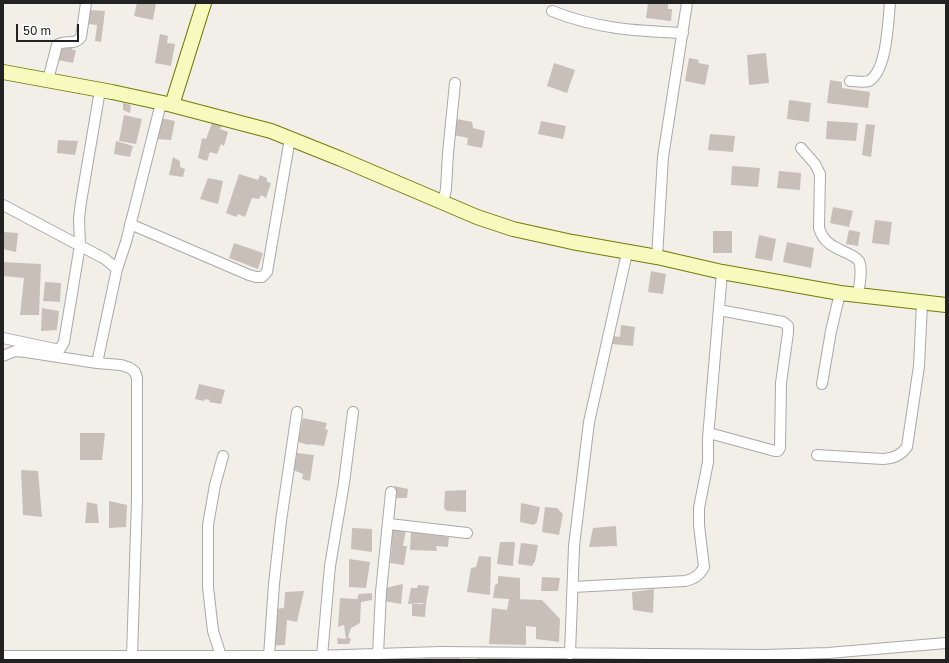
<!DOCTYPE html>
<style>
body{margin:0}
#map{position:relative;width:949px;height:663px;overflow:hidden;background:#f2efe9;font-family:"Golos Text",sans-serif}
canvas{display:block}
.frame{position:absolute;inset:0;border:4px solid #222;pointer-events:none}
.scale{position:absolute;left:16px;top:24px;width:63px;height:18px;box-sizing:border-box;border:2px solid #222;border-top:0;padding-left:5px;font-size:12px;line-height:14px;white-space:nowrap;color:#222;-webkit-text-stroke:3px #fff;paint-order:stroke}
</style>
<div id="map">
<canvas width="949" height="663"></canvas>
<div class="frame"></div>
<div class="scale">50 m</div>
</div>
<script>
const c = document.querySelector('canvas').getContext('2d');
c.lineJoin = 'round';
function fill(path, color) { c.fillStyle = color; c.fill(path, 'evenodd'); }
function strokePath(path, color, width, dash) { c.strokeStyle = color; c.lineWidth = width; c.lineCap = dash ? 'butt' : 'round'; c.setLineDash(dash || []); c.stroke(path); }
const building = new Path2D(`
 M137,3H156L153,20L134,16Z
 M648,3H668V9H672L671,21L646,18Z
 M90,10L105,11L101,42L95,41L97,25L88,24Z
 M160,34L168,36L167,43L175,44L171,66L155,63Z
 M61,45L73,47L72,50H76L73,63L58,60Z
 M766,53L769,83L749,85L747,55Z
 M689,58L699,60L698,63L709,65L705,85L685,81Z
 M554,63L575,70L567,93L547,86Z
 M830,80L842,82V88L870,92L868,108L827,103Z
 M789,100L811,103L809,122L787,119Z
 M123,103L131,105L130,113L123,110Z
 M124,115L142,119L136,144L119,141Z
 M161,118L175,121L171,140L155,139Z
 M457,119L472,122L473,128L485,131L482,148L467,145L468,138L454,135Z
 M541,121L566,126L563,139L538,134Z
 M827,121L858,123L856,141L826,139Z
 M212,123L222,125L220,129L228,132L224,146L221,144L217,154L210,152L207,161L198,158L202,138L206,139Z
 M866,124L875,125L871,157L862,155Z
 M710,134L735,136L733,152L708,150Z
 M58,140L78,141L75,155L57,153Z
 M116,141L133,146L130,157L114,154Z
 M173,157L180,161V167L185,169L183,177L169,175Z
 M732,166L760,168L758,187L731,185Z
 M779,171L801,173L800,190L777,188Z
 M239,174L258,180L260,175L267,178V182L271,183L266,198L261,195L259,199L252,198L245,217L238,214L236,217L226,213Z
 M208,178L223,181L218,204L200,199Z
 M833,207L853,211L849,227L830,223Z
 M875,220L892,222L889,245L872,243Z
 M849,230L860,232L858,246L846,244Z
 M713,231H732V253H713Z
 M3,232L18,233L16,252L3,249Z
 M759,235L776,239L772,261L755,258Z
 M787,242L814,248L811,268L783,262Z
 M234,243L263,253L258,269L229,258Z
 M3,262L41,264L39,315H20L24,278L3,276Z
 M651,271L666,274L663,294L648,292Z
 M45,282L61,283L60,302L43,301Z
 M42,308L59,311L57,330L41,331Z
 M621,325L635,327L633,346L612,344L613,336L620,337Z
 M199,384L225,390L221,404L209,402L210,400L205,399L204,401L195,399Z
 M303,418L327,423L325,429L328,430L324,446L310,444L309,445L298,442Z
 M80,433H105L102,460H80Z
 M297,453L314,455L310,481L302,479L303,474L293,470Z
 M21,470L38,471L42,517L23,515Z
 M394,486L408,489L407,498H394Z
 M466,490V512L447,511L444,508L445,491Z
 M109,501L127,505L126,527L109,528Z
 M87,502L97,504L99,523H85Z
 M521,503L540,507L537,522L534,525L520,522Z
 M545,507L557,508L563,514L559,535L542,532Z
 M616,526L617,546L589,547L593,528Z
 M352,528L372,529V552L351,549Z
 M390,529L406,530L403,546H407L404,565L390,563L392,545H389Z
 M411,532L449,537L448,547L436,546L437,551L410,550Z
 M500,542H515L513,566L497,564Z
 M521,543L538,545L535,561L532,566L518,564Z
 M479,556L491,557L490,595L467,592L471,568L476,567Z
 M349,559L370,562L366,588L349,587Z
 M498,576L520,578V599H515L542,600L560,619L559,642L536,639V627L526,626V645L489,644L492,608L507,610L509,599L493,598L495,585L498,583Z
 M542,577L560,578L558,591H541Z
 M403,584L401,604L384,601L385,588Z
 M418,585L429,586L426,604L420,603L408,604L411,588H417Z
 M654,589L653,613L633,610L632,592Z
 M304,591L297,622L287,620L285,645L271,646L275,609L284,608L285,592Z
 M372,593V600L361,602L360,623L351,628L348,637L351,639L349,644H338L337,638L346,639L344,625L338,627L340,598L357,599L359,594Z
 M412,604H426L425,617L412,616Z
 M510,655L511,660H474L481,656Z
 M424,656L459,657L460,660H423Z`);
const street = new Path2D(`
 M552,11C596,29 637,31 683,33
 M48,80L57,45C65,39 75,46 81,37L86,3
 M850,81C855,81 864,83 869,81C887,71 888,22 890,3
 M801,148L815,164L820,174L819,228C824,245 837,248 851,255C854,257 857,258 859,261C863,270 859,286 858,296
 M443,203L446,189L448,153L455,83
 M3,205L105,259L117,269L97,363
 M130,224L249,275L256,277H262L267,272L290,138
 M657,257L663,157L687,3
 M117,269L126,242L161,103
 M3,338L55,349H60L64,342L80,245L79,218L81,202L100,90
 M3,356L15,351L26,352L97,363L121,365L130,368L135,372L137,378V500L132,656
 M822,384L831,331L840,293
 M709,433L775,451H778L780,448L781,383L788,333V326L783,322L719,310
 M817,455L883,459C894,458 900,456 907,447L919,366L922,303
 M389,524L467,533
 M573,587L685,581C694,579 699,576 704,567L699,525V508L708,462V438L722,272
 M378,654L381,592L391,492
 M570,654L574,546L589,422L627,253
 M3,656H313L440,652L765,655L828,653L946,643
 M221,656L213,631L208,587V525L215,485L223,456
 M269,656L274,584L281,521L297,412
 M322,656L330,566L344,483L353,412`);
const secondary = new Path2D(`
 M3,72L112,92L172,105L271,131L341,159L477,217L513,229L572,242L657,257L722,272L840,293L946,305
 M172,105L204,3`);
fill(building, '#c7bfb8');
strokePath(street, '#a9a9a9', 12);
strokePath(secondary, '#707d05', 16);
strokePath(street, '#fff', 10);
strokePath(secondary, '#f7fabf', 14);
</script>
